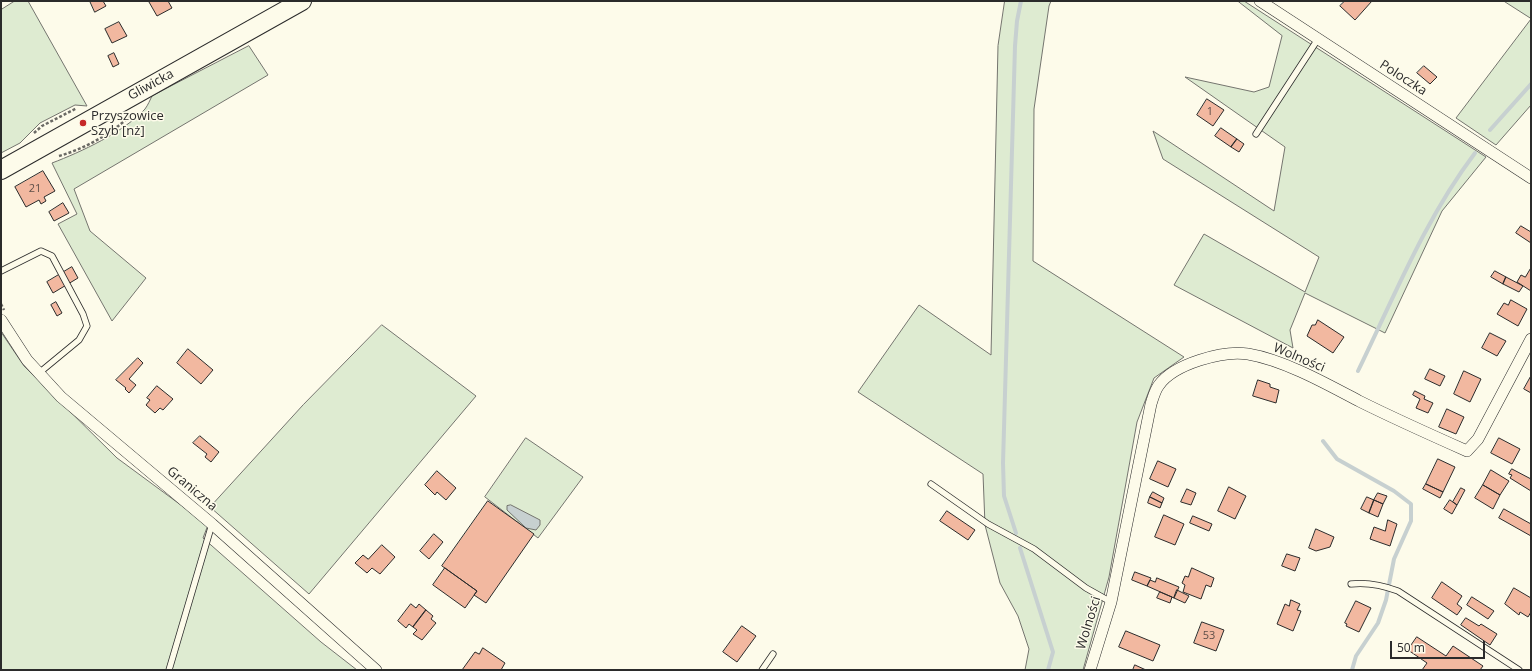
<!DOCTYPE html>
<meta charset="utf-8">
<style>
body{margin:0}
#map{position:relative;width:1532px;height:671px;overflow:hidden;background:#fdfbea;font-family:"Open Sans",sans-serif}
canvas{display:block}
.frame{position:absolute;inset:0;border:2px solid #2b2b2b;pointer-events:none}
.scale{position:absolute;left:1390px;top:641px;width:95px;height:18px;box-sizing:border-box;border:2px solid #2b2b2b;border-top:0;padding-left:5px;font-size:12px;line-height:14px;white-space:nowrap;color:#2b2b2b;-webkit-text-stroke:3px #fdfbea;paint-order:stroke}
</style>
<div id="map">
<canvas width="1532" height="671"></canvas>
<div class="frame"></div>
<div class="scale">50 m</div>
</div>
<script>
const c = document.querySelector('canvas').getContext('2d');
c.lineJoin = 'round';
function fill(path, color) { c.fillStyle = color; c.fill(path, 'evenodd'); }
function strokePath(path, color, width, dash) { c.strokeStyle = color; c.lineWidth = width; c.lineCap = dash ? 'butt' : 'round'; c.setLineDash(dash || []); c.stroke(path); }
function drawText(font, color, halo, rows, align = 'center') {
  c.font = font + ' "Open Sans",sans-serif'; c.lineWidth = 3; c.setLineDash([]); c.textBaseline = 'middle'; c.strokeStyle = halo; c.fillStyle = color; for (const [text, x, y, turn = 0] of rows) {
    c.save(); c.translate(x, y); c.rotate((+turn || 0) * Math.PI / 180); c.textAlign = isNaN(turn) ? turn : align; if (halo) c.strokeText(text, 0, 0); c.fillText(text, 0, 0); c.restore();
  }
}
const green = new Path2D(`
 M15,1H28L87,106L75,105L40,123L20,143L1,153V10Z
 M1005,1H1051L1049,6L1034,109L1033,261L1184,357L1154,378L1137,422L1109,577L1083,670H1025L1029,649L1018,616L1000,583L985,525L983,474L858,392L919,305L991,355L998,46Z
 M1238,1H1244L1486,157L1442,211L1385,333L1305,293L1290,330L1293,348L1174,285L1204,234L1305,292L1319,257L1163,159L1153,131L1274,211L1285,147L1185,77L1254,92L1269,87L1282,36Z
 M1504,1H1531V105L1496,145L1456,118L1531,19Z
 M249,46L268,75L74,189L90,231L146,278L112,321L58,224L77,214L52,163C81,152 124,132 145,109C148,105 150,100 152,96Z
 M382,325L476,396L309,594L210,507L303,405Z
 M1,332L24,366L117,458L208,525L203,538L321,642L357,670H1Z
 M526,438L583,477L538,538L485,497Z`);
const water = new Path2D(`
 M511,505L540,520V525L536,530L526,528L507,510V506Z`);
const stream = new Path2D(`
 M1490,130L1531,84
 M1358,371C1394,297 1425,219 1475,153
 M1323,441L1337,459L1394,491L1411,504V521L1394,559L1386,600L1378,623L1356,656L1352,670
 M1016,533L1004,496L1003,463L1015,46L1017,21L1021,1
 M1020,548L1053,652L1048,670`);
const building = new Path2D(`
 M90,1H103L106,6L95,12Z
 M152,1H168L172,8L157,16L149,2Z
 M1345,1H1372L1355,20L1340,6Z
 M119,22L127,36L112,43L105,29Z
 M114,53L119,64L113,67L108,56Z
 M1424,66L1437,77L1430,84L1417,73Z
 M1207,99L1224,110L1213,126L1197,115Z
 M1221,128L1237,139L1231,147L1215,136Z
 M1237,139L1244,144L1239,152L1231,147Z
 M43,171L55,191L44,197L46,201L41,204L39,200L26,207L15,187Z
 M63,203L69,213L54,221L49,212Z
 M1521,226L1531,232V243L1516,233Z
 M72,267L78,278L53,293L47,282Z
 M1531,268V291L1517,282L1521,275L1525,277Z
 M1495,271L1506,277L1503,284L1491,277Z
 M1506,277L1523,286L1519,292L1503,284Z
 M1511,300L1527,309L1518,326L1497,314L1504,303L1508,305Z
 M56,302L62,313L57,316L51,305Z
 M1318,320L1344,337L1333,353L1307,336L1312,325H1315Z
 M1490,333L1506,341L1497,356L1482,348Z
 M188,349L213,370L201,384L177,363Z
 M138,358L143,363L129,379L136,385L129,393L125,389L126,388L116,380Z
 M1430,369L1445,376L1440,386L1425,379Z
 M1464,371L1481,379L1470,402L1454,394Z
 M1531,376V393L1524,389Z
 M1258,380L1270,384V387L1279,390L1276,403L1253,396Z
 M157,386L173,399L163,410L160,408L155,413L146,405L150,400L147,398Z
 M1415,391L1425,396L1424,399L1433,403L1428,413L1416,408L1420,399L1413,395Z
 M1447,409L1464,417L1456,434L1439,427Z
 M200,436L219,452L211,462L205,457L207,454L193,443Z
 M1499,438L1520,449L1512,464L1491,453Z
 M1438,459L1455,467L1443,492L1426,484Z
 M1158,461L1176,469L1168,487L1150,479Z
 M1512,469L1531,479V491L1510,478L1512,475L1509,474Z
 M1491,470L1509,481L1500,495L1483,485Z
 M437,471L456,488L446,500L437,492L435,495L425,485Z
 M1426,484L1443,492L1440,498L1423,489Z
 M1483,485L1500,495L1493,509L1475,498Z
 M1229,487L1246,496L1235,519L1218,511Z
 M1461,488L1465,490L1457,505L1453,502Z
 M1187,489L1196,493L1191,505L1181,502Z
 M1153,492L1164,498L1162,503L1150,497Z
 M1378,493L1387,496L1383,504L1374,500Z
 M1150,497L1162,503L1160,508L1148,503Z
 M1367,497L1374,500L1369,513L1361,509Z
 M1374,500L1383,504L1378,517L1369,513Z
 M1450,500L1457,505L1452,514L1444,509Z
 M488,501L534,534L486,603L474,595L477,591L442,566Z
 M1504,509L1531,524V536L1499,518Z
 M947,511L975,530L968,540L940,521Z
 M1164,515L1184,524L1175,545L1155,537Z
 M1193,516L1212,524L1209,531L1190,523Z
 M1388,520L1397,524L1390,546L1370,539L1374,527L1385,531Z
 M1316,529L1334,537L1330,547L1316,551L1309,548Z
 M434,534L443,542L429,559L420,551Z
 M382,545L395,557L380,574L372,568L367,573L355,563L363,555L368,559Z
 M1287,554L1300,558L1295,571L1282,566Z
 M445,568L477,591L465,608L433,585Z
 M1192,568L1214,578L1211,587L1206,585L1201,599L1183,592L1185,585L1182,583L1185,576L1188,577Z
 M1135,572L1151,578L1147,586L1132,580Z
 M1157,578L1179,587L1174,598L1147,586L1150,580L1155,582Z
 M1442,582L1462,596L1457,604L1462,608L1457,615L1432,598Z
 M1514,588L1531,598V612L1528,617L1520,612L1519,615L1505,604Z
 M1177,590L1189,596L1185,603L1174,598Z
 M1160,592L1172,597L1170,603L1157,598Z
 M1472,597L1494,611L1488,619L1467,605Z
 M1291,600L1300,604L1297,610L1301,611L1293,631L1277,624L1285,604L1289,606Z
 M1356,601L1371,608L1359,632L1346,626L1347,624L1345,623Z
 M411,604L416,608L419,604L426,610L413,627L409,624L406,628L398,621Z
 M426,610L433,616L431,619L436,623L422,640L413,634L417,630L413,627Z
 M1466,618L1479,626L1481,624L1497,634L1490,645L1461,625Z
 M1202,622L1224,630L1216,651L1194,643Z
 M742,626L756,636L737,662L723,652Z
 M1126,631L1160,645L1153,661L1119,647Z
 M1417,637L1446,656L1453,646L1483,666L1480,670H1422L1427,663L1408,650Z
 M483,648L505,663L501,670H462L475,652L479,654Z
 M1135,665L1146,670H1133Z`);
const path = new Path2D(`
 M34,133L42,126L77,108
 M59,156C84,149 109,135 129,117
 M1,304L4,310`);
const service = new Path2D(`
 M1256,134L1318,39
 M1,271L41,251L52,256L83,314L87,326L79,340L39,373
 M931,484L988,524L1034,549L1086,588L1111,602
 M1351,584C1368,582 1382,585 1398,591L1519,670
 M169,670L212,524
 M762,670L773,654`);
const minor = new Path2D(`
 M1260,1L1531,178
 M1,320L27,360L61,397L212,524L376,670
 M1090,670L1111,602L1151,404C1153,398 1155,390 1159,385C1174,364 1223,350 1248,354C1284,360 1327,384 1359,401C1395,419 1431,435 1467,451L1478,439L1531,339`);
const primary = new Path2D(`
 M1,170L302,1`);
const markers = [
 [83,123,4,"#c62828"]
];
const numberNames = [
 ["1",1210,112],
 ["21",35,189],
 ["53",1209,636]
];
const streetNames = [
 ["Poloczka",1403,78,33],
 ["Gliwicka",151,85,-29],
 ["Wolności",1299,358,23],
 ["Graniczna",192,489,40],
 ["Wolności",1089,623,-73]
];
const poiNames = [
 ["Przyszowice",91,116],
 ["Szyb [nż]",91,131]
];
fill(green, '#deebd1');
strokePath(green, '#74746e', 1);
fill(water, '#c7d0d0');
strokePath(water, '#74746e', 1);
strokePath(stream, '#c7d0d0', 4);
fill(building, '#f2b8a0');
strokePath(building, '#2b2b2b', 1);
strokePath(service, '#2b2b2b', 7);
strokePath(minor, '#2b2b2b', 12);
strokePath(primary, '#2b2b2b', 20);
strokePath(path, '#6a6964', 2.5, [3, 2]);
strokePath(service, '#fdfbea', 5.5);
strokePath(minor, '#fdfbea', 11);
strokePath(primary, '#fdfbea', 18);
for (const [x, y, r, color] of markers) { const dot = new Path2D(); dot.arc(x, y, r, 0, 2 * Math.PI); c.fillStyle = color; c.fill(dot); strokePath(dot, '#fdfbea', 1.5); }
drawText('11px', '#5d4e48', null, numberNames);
drawText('13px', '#2b2b2b', '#fdfbea', streetNames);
drawText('13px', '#2b2b2b', '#fdfbea', poiNames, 'left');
</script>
